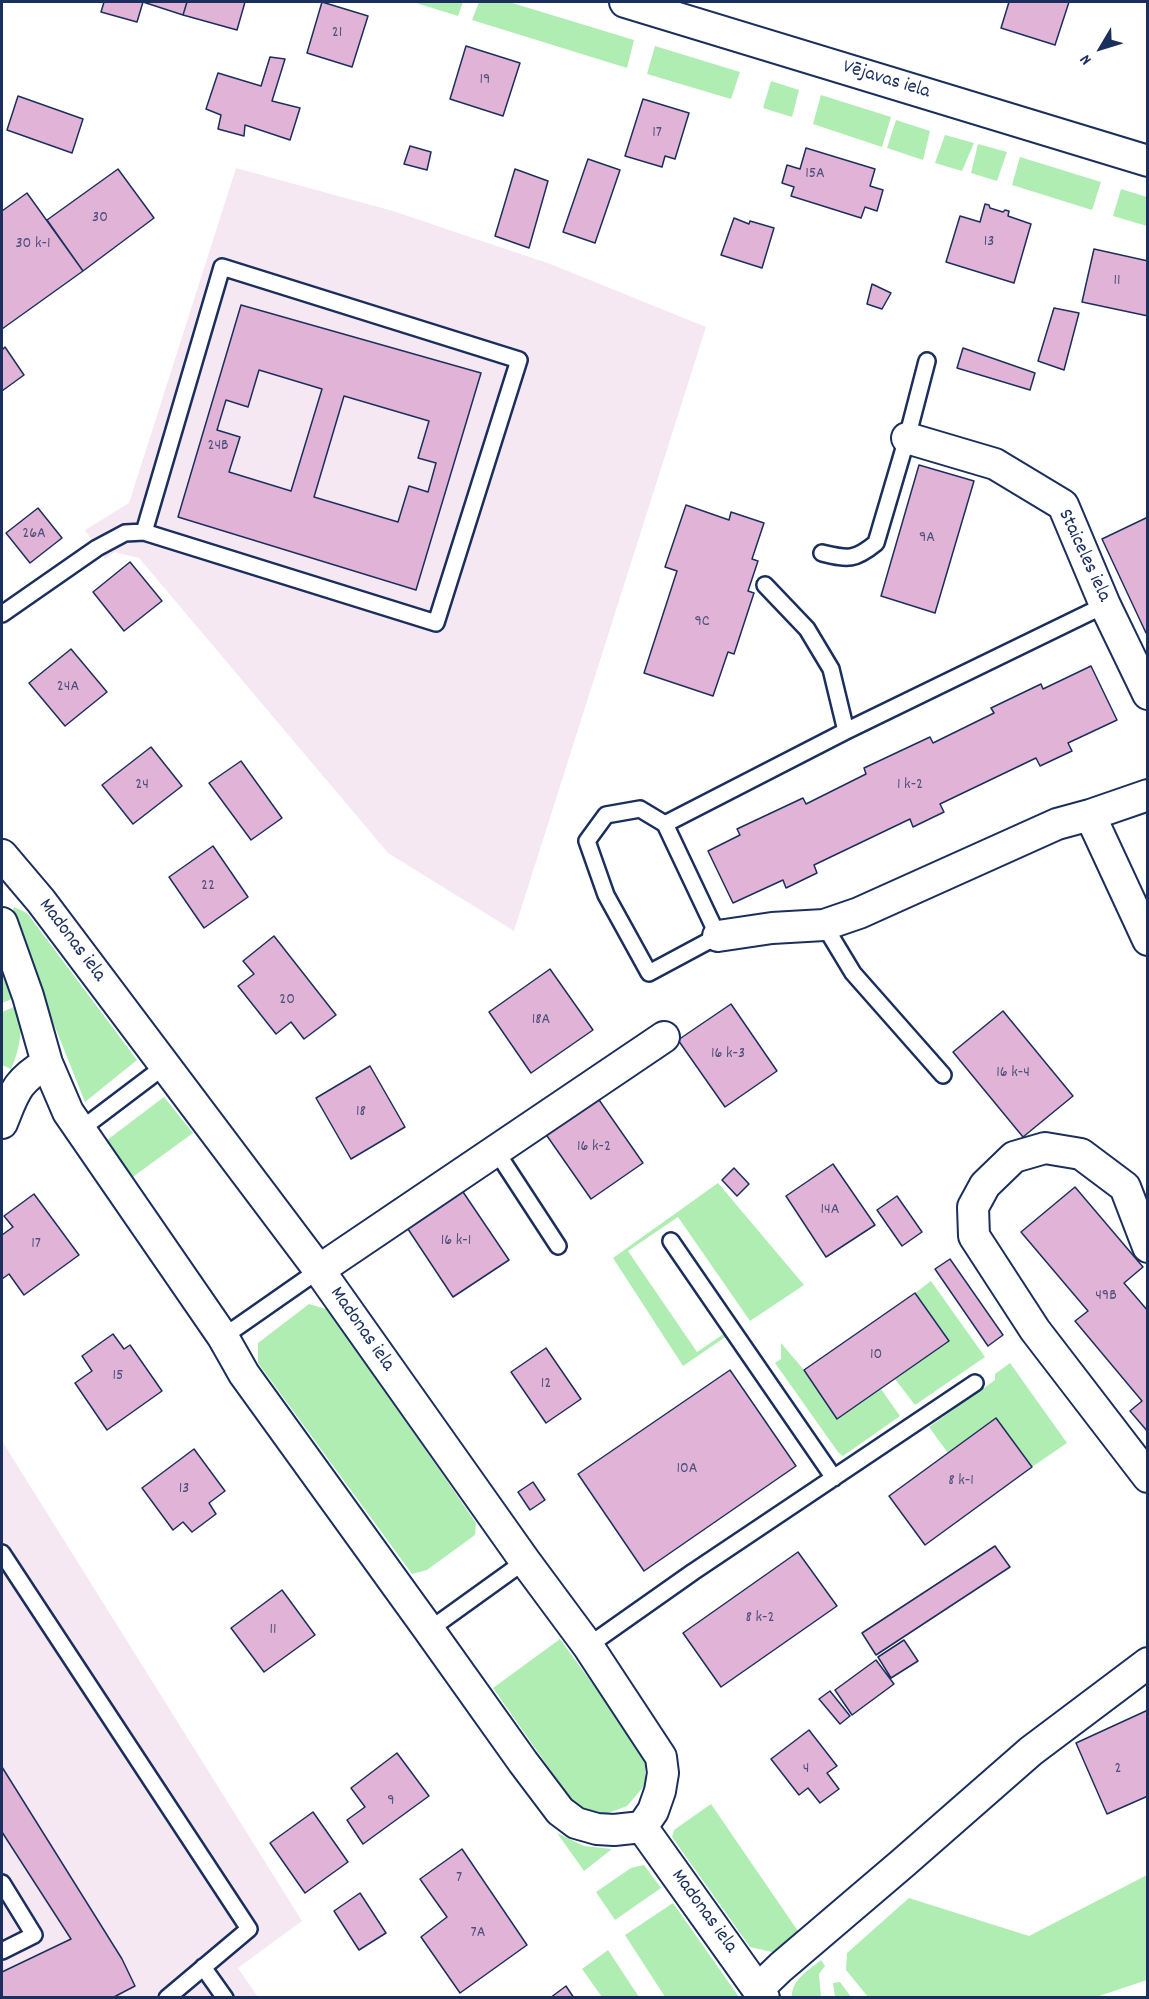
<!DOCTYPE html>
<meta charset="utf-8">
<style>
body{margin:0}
#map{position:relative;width:1149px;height:1999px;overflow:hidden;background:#fff;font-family:Dekko,sans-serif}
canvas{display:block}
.frame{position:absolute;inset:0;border:3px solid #1b2f5e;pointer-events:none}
.north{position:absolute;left:1071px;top:18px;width:60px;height:60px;-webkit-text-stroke:4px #fff;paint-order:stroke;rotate:232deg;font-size:16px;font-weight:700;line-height:24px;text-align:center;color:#1b2f5e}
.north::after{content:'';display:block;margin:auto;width:21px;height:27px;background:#1b2f5e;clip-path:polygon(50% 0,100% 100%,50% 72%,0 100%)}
</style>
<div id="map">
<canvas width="1149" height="1999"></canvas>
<div class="frame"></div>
<div class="north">N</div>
</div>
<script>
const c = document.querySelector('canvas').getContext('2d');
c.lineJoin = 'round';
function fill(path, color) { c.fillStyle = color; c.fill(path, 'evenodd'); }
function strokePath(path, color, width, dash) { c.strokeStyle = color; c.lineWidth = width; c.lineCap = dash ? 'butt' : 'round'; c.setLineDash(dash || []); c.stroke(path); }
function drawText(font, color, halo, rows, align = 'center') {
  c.font = font + ' Dekko,sans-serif'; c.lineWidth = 6; c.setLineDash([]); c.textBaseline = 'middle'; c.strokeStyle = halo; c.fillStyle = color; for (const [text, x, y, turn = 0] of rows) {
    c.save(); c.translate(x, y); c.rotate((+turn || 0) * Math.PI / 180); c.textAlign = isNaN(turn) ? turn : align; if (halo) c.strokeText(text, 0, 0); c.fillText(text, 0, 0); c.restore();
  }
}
const built = new Path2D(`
 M236,168L393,211L553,265L706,327L514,931L388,853L139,558L115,552L105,559L85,530L129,503Z
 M2,1441L302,1921L238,1968L258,1997H2Z`);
const green = new Path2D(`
 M413,2H463L458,16Z
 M479,2H509L634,40L627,68L472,20Z
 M655,46L740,72L731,99L647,74Z
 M771,81L799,90L792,117L763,108Z
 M821,95L891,117L882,147L813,124Z
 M896,120L930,131L923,160L887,148Z
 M945,135L974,143L962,171L935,163Z
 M978,144L1007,152L997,181L971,173Z
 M1020,157L1101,182L1092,210L1012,185Z
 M1121,189L1147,197V226L1113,216Z
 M14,907L27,913L137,1060L85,1102L11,917Z
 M2,951L19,996L2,1003Z
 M21,1004C22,1028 21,1047 11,1069L2,1065V1012Z
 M164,1097L193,1133L130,1179L107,1140Z
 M718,1183L804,1285L750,1321L678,1217L628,1251L697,1352L725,1333L727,1336L683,1366L613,1258Z
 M931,1281L985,1357L915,1405L895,1379L949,1341L915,1293Z
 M309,1304L329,1310L476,1523L475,1535L427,1570L412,1574L258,1363V1343Z
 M781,1343L804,1370L837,1419L881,1389L900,1416L843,1456L838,1452L775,1363L781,1359Z
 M1010,1363L1067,1443L1032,1467L996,1418L948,1453L929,1427L995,1380V1374Z
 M560,1639L645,1756V1785L627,1806L603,1815L577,1808L493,1688Z
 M711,1804L800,1934L776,1953L750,1947L672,1837L674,1830Z
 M557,1833L584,1846L612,1849L584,1871Z
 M644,1865L661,1888L615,1920L596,1892L631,1868Z
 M1147,1875V1980L1093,1998L868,1997L846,1970L847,1953L909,1898L1029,1936Z
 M673,1903L739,1997H665L625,1935Z
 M608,1950L639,1997H602L582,1969Z
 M821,1960L825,1966L819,1974L821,1997H792C791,1980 809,1970 821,1960Z
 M840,1982L851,1997H835L833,1983Z`);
const building = new Path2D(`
 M104,2H187L183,15L143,2L137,22L101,12Z
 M187,2H245L237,30L183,15Z
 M322,2L368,16L352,67L307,53Z
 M1009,2H1069L1055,45L1001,28Z
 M466,46L520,63L503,116L450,99Z
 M270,57L285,59L272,101L300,108L290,140L245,125L244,136L218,129L221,115L206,109L218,73L261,86Z
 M18,96L83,119L72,153L7,130Z
 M643,99L689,113L675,159L665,156L662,167L625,156Z
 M410,146L431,152L427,170L404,164Z
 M806,148L875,169L870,186L883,190L877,211L865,207L861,218L791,196L794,187L782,183L787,165L800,169Z
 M588,159L620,170L595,243L563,232Z
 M118,169L154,218L83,271L47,220Z
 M515,169L548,181L529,248L495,236Z
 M27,193L83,271L2,329V211Z
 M985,204L989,205L990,208L1003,212L1005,210L1009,211L1008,216L1031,224L1014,283L946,262L960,216L980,222Z
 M734,218L749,224L750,221L774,228L762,268L721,255Z
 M1094,249L1148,261V316L1082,302Z
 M872,284L891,293L882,309L867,304Z
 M241,305L481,373L416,590L178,517ZM259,370L322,389L291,491L229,472L240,437L217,430L226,400L248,407ZM344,396L429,421L418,458L436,463L428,492L409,486L398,522L314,497Z
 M1054,308L1079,313L1064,370L1038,361Z
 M5,347L24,375L2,391V350Z
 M963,348L1035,373L1030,390L957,368Z
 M919,465L974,481L935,613L881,596Z
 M686,505L729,520L731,512L764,523L752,559L758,561L748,591L754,593L734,654L728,652L713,696L644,673L677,571L665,567Z
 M38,508L62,538L30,563L6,533Z
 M1148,517V632L1146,633L1102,539Z
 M130,562L162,601L124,631L93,592Z
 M71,649L107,692L65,726L29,683Z
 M1091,666L1117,720L1068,743L1072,751L1040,766L1036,758L940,804L944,812L913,827L910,819L814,865L817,873L786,888L783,880L733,903L708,851L740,835L737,829L803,798L806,804L866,774L864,768L930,737L933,743L994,713L991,708L1041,684L1043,689Z
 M151,747L182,786L133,824L102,785Z
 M241,761L282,818L251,840L209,783Z
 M213,846L248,897L204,928L169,877Z
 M274,936L336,1015L304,1039L291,1022L276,1034L238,986L254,974L243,961Z
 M550,969L593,1030L531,1073L489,1012Z
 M731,1004L777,1071L725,1107L678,1040Z
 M1003,1011L1073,1096L1023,1137L953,1052Z
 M370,1066L405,1127L351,1159L316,1098Z
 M597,1097L643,1163L591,1199L545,1133Z
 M833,1164L875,1225L826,1257L786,1196Z
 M734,1168L749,1184L737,1196L722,1180Z
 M459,1186L509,1260L453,1297L404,1223Z
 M1075,1187L1143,1267L1124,1283L1148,1311V1432L1130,1411L1142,1401L1075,1321L1088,1311L1021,1232Z
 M34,1194L79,1255L24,1295L9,1274L2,1279V1235L13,1227L4,1216Z
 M897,1196L922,1232L902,1246L877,1210Z
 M950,1259L1003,1335L988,1346L935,1269Z
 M915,1293L949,1341L837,1419L804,1370Z
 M113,1334L124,1349L130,1345L162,1391L107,1430L75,1383L92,1371L82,1356Z
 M546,1348L581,1399L546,1423L511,1372Z
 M730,1370L796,1466L644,1571L578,1474Z
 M996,1418L1032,1467L925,1545L889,1496Z
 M194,1449L225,1491L209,1503L216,1514L192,1532L183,1522L173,1530L142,1488Z
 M533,1482L545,1500L530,1510L518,1492Z
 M995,1546L1010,1567L876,1655L862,1633Z
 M798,1552L837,1606L721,1687L683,1633Z
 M282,1590L315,1635L264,1672L231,1628Z
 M904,1640L918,1661L891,1678L878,1657Z
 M876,1660L894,1684L852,1715L835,1690Z
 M830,1691L850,1716L840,1724L819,1699Z
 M1148,1710V1796L1107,1814L1076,1743Z
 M809,1730L837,1766L827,1773L839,1789L820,1803L808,1788L799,1795L771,1759Z
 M397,1753L429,1796L363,1844L347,1820L365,1807L351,1788Z
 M2,1767L122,1959L135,1986L112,1998H2V1972L71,1939L2,1832Z
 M313,1812L348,1862L305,1893L270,1843Z
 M462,1849L527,1945L460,1993L421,1937L447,1917L420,1879Z
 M360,1893L386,1933L359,1950L334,1911Z
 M566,1986L574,1998H550Z`);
const service = new Path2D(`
 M822,553C848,559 854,561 876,543L907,438L927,361
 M765,585L807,629L831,669L846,731
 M2,614L97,548L125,533L144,532L436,623L519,360L222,267L144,532
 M665,824L640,809L606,815L587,841L606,895L649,973L718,936L665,824L846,731L1105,605
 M824,925L853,973L943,1075
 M80,1130L166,1065
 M496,1151L558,1246
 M671,1241L834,1478
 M223,1337L319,1270
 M2,1553L249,1929L167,1998
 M429,1630L525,1561
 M588,1646L693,1572L975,1383
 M2,1883L34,1935L2,1951
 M203,1967L225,1998`);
const minor = new Path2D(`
 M625,2L1148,161
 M907,438L995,464L1063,505L1105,605L1148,694
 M1090,815L1148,940
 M2,855L41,901L319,1270L525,1561L588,1646L661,1757L663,1773L660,1791L653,1811L642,1827
 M2,923L28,996L47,1063L68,1112L223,1337L244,1374L429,1630L523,1762L560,1811L576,1823L597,1829L614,1830L642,1827
 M718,936L772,928L824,925L859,913L1057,824L1090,815L1148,795
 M2,1123C15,1091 16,1082 47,1063
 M1148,1247L1125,1187L1081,1154L1045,1148L1014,1157L985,1185L973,1207L974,1236L1035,1330L1148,1477
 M319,1270L664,1037
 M642,1827L764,1998
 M758,1989L781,1967L903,1863L1031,1751L1148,1663`);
const numberNames = [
 ["21",337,34],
 ["19",485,81],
 ["17",657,134],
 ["15A",815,175],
 ["30",100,219],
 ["13",989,243],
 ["30 k-1",33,245],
 ["11",1117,282],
 ["24B",218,447],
 ["26A",34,535],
 ["9A",927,539],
 ["9C",702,623],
 ["24A",68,688],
 ["24",142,786],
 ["1 k-2",910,786],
 ["22",208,887],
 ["20",287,1001],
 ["18A",541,1021],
 ["16 k-3",728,1055],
 ["16 k-4",1013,1074],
 ["18",361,1113],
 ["16 k-2",594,1148],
 ["14A",830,1211],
 ["16 k-1",456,1242],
 ["17",36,1245],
 ["49B",1106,1297],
 ["10",876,1356],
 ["15",118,1377],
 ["12",546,1385],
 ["10A",687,1470],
 ["8 k-1",961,1482],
 ["13",184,1490],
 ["8 k-2",760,1619],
 ["11",273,1631],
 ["4",806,1770],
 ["2",1118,1770],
 ["9",391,1802],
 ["7",459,1879],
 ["7A",478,1934]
];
const streetNames = [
 ["Vējavas iela",886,81,17],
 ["Staiceles iela",1083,556,65],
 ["Madonas iela",71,941,53],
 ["Madonas iela",361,1330,55],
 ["Madonas iela",703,1912,54]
];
fill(built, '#f6e8f3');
fill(green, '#b0edb3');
fill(building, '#e1b3d6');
strokePath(building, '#1b2f5e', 1.5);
strokePath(service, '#1b2f5e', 20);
strokePath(minor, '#1b2f5e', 34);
strokePath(service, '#fff', 15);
strokePath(minor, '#fff', 30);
drawText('16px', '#4c507c', null, numberNames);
drawText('20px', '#1b2f5e', '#fff', streetNames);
</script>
